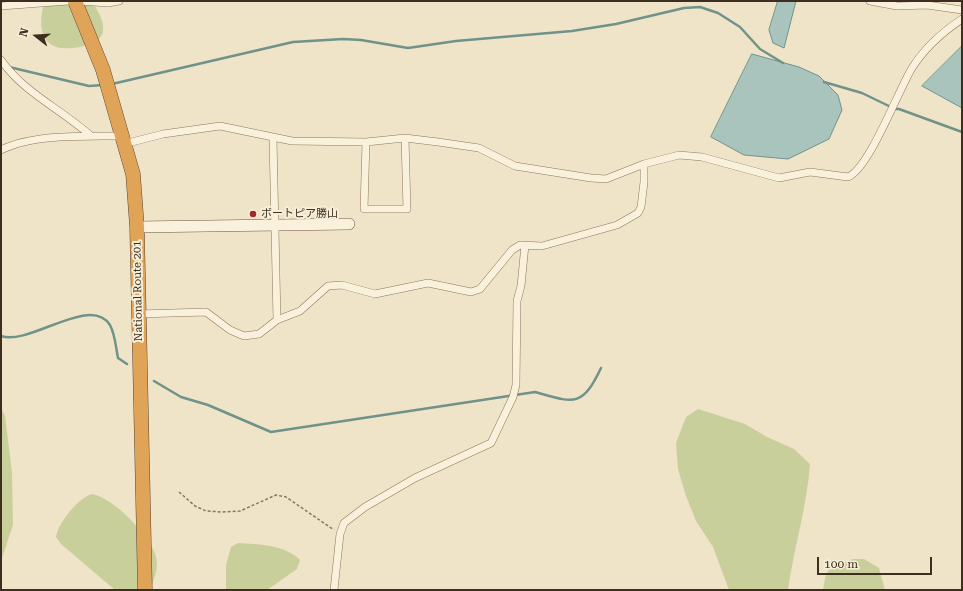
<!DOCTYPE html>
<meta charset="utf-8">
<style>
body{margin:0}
#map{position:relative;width:963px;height:591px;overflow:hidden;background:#f0e4c8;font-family:"Roboto Serif",serif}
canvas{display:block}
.frame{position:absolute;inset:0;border:2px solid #3d2e20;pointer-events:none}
.north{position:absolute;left:16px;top:16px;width:40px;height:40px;-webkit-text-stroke:3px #f7eed8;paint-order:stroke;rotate:287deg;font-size:11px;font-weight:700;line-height:16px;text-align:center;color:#3d2e20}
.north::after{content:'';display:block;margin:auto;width:14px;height:18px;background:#3d2e20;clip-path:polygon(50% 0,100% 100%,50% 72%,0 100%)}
.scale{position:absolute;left:817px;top:557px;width:115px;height:18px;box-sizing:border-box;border:2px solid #3d2e20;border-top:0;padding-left:5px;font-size:12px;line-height:14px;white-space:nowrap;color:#3d2e20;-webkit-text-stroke:3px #f7eed8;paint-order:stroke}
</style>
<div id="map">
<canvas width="963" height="591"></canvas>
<div class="frame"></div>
<div class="north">N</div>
<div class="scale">100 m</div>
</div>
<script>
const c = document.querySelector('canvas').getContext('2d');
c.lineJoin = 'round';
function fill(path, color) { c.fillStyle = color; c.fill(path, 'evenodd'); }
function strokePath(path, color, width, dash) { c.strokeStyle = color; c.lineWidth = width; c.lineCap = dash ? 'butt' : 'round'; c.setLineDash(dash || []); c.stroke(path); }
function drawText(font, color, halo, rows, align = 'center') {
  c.font = font + ' "Roboto Serif","Noto Sans JP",serif'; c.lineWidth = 4; c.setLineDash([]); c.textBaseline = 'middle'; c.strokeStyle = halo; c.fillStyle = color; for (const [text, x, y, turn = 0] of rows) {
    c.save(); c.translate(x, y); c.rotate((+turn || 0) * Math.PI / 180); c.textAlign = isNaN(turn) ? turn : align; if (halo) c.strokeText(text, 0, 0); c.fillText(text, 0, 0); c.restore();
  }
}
const green = new Path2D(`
 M93,2C98,12 104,20 103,31C102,46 65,52 54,46C38,39 40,17 44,4Z
 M1,408L5,416L12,473L13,525L1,561Z
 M698,409L745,424L767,437L794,449L810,464C807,507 794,547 788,590H729L713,547L696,521L686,496L678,469L676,443L686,417Z
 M92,494C113,497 158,542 157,563C157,572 153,582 150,590H115L61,544L56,537C58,523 79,497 92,494Z
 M238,543C258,544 286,545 300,560L297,569L267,590H226V565L231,547Z
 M853,559H864L879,568L885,590H823L825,578L830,567Z`);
const water = new Path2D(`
 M778,1H796L784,48L773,43L769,30Z
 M962,46V108L922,86Z
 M752,54L799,67L819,76L838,95L842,110L829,139L788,159L744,155L711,137Z`);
const stream = new Path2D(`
 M9,67L89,86L103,85
 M824,82L862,93L895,109H899L962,132
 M112,84L293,42L343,39L361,40L408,48L456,41L572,31L616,24L684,8L700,7L718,13L740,27L760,49L783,63
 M1,336C30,346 90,294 110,325C115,334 116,348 118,358L127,364
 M154,381L181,397L208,405L271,432L535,392C574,403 582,408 601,368`);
const path = new Path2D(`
 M179,492L195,506L206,511L222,512L240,511L276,495L286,497L334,530`);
const street = new Path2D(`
 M80,1L108,3L119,1
 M870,1L897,6L927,5L962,10
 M1,6L68,1
 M1,60C24,93 61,109 91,136
 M273,139L277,320
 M366,142L364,209H407L405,138
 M124,144L163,134L220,126L292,141L366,142L405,138L438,142L479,148L515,166L591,178L606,179L644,164L679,155L702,157L779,178L810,172L848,177C869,169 899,89 912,68C924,49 944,31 962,19
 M1,150C32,134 86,136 121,136
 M138,314L206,312L230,330L244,336L259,334L277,320L300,311L328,286L342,285L375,294L428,283L471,292L480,289L512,250L520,245L542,246L617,225L638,213L641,207L644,182V164
 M334,590L340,534L344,523L365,507L415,478L491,443L513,397L516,385L517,301L521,286L525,245`);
const secondary = new Path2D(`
 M137,227L349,224`);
const highway = new Path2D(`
 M75,1L103,70L133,174L137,227L145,590`);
const markers = [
 [253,214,4,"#9e2a2b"]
];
const poiNames = [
 ["ボートピア勝山",261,214]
];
const streetNames = [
 ["National Route 201",138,291,-91]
];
fill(green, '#c9cf9b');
fill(water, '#a9c4bc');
strokePath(water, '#6f938a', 1);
strokePath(stream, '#6f938a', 2.5);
strokePath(street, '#8d765c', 8);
strokePath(secondary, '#6f573f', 12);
strokePath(highway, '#5b4430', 15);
strokePath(path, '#8d765c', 1.5, [3, 2]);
strokePath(street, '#faf1dc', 7);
strokePath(secondary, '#faf1dc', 11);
strokePath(highway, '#e0a458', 14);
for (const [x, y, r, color] of markers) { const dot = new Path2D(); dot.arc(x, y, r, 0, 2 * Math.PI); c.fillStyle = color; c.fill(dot); strokePath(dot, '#f7eed8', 1.5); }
drawText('11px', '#3d2e20', '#f7eed8', poiNames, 'left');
drawText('11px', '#3d2e20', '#f7eed8', streetNames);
</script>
